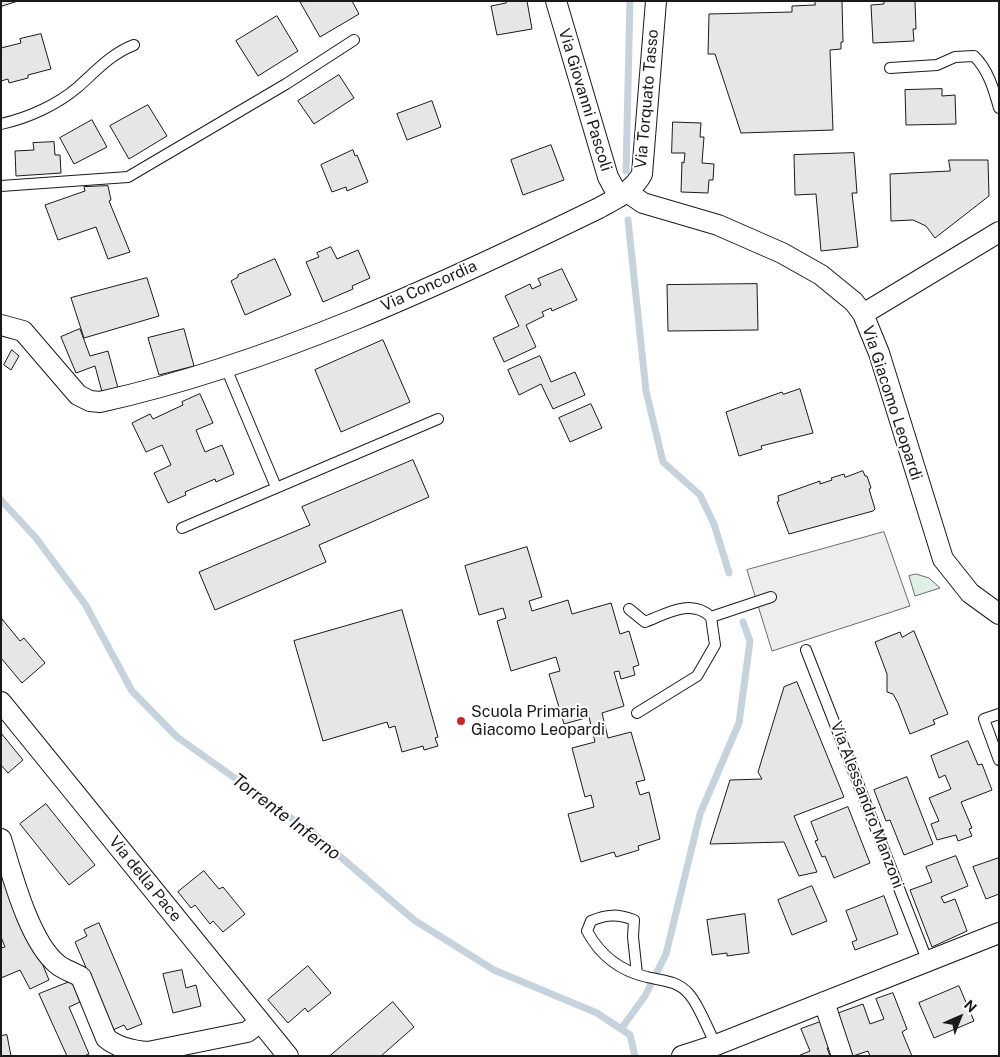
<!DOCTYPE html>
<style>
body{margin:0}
#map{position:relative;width:1000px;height:1057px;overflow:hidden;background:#fff;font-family:"Public Sans",sans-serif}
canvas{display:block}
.frame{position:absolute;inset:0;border:2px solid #1a1a1a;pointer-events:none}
.north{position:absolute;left:935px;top:992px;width:50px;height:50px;-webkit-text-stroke:4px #fff;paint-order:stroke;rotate:44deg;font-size:14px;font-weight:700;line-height:20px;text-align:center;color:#1a1a1a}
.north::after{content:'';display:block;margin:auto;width:18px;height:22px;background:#1a1a1a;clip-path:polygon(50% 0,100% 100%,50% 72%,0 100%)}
</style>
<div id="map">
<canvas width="1000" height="1057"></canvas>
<div class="frame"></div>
<div class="north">N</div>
</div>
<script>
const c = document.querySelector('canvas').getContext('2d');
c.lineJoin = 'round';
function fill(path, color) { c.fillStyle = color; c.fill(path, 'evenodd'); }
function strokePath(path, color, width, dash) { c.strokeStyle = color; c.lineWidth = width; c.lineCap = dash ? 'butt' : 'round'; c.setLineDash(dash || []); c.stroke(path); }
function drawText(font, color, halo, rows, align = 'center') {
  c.font = font + ' "Public Sans",sans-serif'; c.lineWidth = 4; c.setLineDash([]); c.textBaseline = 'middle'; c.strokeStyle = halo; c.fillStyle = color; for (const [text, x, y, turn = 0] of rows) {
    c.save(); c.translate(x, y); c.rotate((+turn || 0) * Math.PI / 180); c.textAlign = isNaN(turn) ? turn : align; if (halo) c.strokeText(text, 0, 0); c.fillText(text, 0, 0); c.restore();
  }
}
const green = new Path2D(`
 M916,574L929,578L940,588L915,596L909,576Z`);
const parking = new Path2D(`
 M884,532L910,606L772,651L747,570Z`);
const stream = new Path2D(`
 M626,171L630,1
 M628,220L646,391L663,462L700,495L714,524L729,573
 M1,500L36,538L85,604L132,691L177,737L315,835L414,920L494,970L597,1013L630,1035L635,1056
 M621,1029L645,996L666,954L700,814L739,723L750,641L743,622`);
const building = new Path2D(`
 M1,1H18L2,6L1,9Z
 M352,1L359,14L320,37L300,2Z
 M506,1H527L532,29L497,35L491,6L506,3Z
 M815,1H842L843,42H841V49L830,50L833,130L741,133L715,54H708L709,14L792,12V6L815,5Z
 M915,1L916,29H913L914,41L873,43L871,5L884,4V2Z
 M277,16L298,51L258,76L236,41Z
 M41,34L51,69L28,75V78L9,83L8,79L1,81V48L21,43L20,39Z
 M339,75L354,98L314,124L298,101Z
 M942,89V96L955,95L956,124L906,125L905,90Z
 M432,101L441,127L407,140L397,114Z
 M148,105L167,136L129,159L110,126Z
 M92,120L107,147L74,164L60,138Z
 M673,122L701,123L700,137H704L702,163L714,164L713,180H709L708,193L681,192L682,162L684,163L685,153H672Z
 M54,142L55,155H60L61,173L16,176L15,151L34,150L33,143Z
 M551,145L564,180L523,195L511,160Z
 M353,150L355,156L357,155L368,182L347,191L346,187L332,192L321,165Z
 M854,153L857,193H852L858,247L821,251L816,194L795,195L794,155Z
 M949,160H988L989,196L935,238L926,226L913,220L891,221L890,174L950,171Z
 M108,186L111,200L109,201L130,252L108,259L96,227L58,240L45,205L85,191L84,187Z
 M331,247L337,259L358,250L370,278L352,286L353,289L323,302L306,262L319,257L317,253Z
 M275,259L291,295L245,315L231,281L238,277V275Z
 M562,269L577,300L552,311L551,308L542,312L544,316L526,325L536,347L504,362L493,338L519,326L505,296L530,284L532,289L541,285L538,279Z
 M147,278L159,316L84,338L71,298Z
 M757,284L758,330L668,331L667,285Z
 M80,329L90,356L108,351L118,388L102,392L95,366L76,373L61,337Z
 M184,329L194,366L159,375L148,338Z
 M383,340L410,402L341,432L315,370Z
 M12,350L19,356L11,370L4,365Z
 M540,356L551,382L575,372L585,395L553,409L541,384L519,395L508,370Z
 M800,389L813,433L761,446L762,449L739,456L726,412L782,392L783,394Z
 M200,394L213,423L196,430L205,452L222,445L234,474L216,482L215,479L185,492L186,495L168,503L154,473L171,465L162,445L146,452L132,423L150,414L153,419L183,405L182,402Z
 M591,404L602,428L570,442L559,418Z
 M413,460L429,497L319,545L326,562L215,610L199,572L310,525L302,507Z
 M863,471L865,476H867L871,488L869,489L875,509L873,511L789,534L777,502L779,501L778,496L820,481V484L832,480L831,478L844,474L845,477Z
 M527,547L542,597L529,601L532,611L568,600L572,614L611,603L620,634L629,631L639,665L633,667L635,675L621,679L619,671L614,672L624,706L602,713L608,738L631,732L645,780L636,782L640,795L649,792L660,839L638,846L639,850L616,857L614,852L581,862L568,814L594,807L591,795L585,797L572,748L595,742L589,717L564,724L549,674L560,671L556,657L511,671L497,621L506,618L503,608L479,615L465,566Z
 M402,610L438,737L435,738L438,746L424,750L423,746L402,752L395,726L389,728L387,722L323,741L294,641Z
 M2,619L20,641L24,638L45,663L22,683L1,658Z
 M914,631L948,714L933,720L935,724L910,734L898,703L893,694L887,692V674L875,642L900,632L902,637Z
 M797,682L844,797L794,816L817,872L799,876L784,842L710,844L730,780L762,779L758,772L784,687Z
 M1,733L23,760L8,773L1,765Z
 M968,741L978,765L982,764L992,790L961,802L972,828L969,829L972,836L958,841L956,835L937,840L931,824L939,821L929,798L951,789L945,775L939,778L931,756Z
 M907,777L933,844L904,855L890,820L886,821L874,790Z
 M46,804L95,865L69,885L20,824Z
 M848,807L870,863L834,878L825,856L822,857L815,841L818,840L811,822Z
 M956,856L968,886L941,897L944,903L955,899L967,931L932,947L910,890L932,882L926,867Z
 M999,858V894L986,899L973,867Z
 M1,862L49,980L30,989L20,970L1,978V948L5,947L1,937Z
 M204,871L219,889L223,887L245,914L223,932L213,921L210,924L195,905L191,908L178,892Z
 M812,886L827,921L792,935L778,900Z
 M884,896L898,934L855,950L852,942L857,940L846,911Z
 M745,914L749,953L727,956V953L712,955L707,920Z
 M99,923L142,1024L127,1030L124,1025L113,1030L75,942L87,936L84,930Z
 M308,966L331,993L308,1012L305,1008L288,1023L268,1000Z
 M182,970L186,988L196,985L201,1006L173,1013L163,974Z
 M72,981L80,1002L69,1007L89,1054L84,1056H67L39,994Z
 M959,986L974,1021L934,1038L919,1003Z
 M893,993L907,1029L902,1032L912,1056H870L868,1051L853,1056L835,1018L838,1013L863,1004L870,1024L884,1019L876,999Z
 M393,1002L414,1027L381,1056H330Z
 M823,1021L833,1046L827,1048L830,1056H798L810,1051L801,1029Z
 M7,1035L11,1056H1V1036Z`);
const service = new Path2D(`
 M890,68L937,65L955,57L974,56C988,69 994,90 999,108
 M1,124C28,118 57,105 78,87C95,72 112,53 134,45
 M1,186L128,177L286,84L354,40
 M226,368L276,487
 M182,528L438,419
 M629,609L645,622C666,614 691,598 711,617L771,597
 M806,650L927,960
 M637,713L697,676L715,645L711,617
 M999,714L984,719L999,760
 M637,974L633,937L634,920C618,914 607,914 591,921L587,931C600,955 620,971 647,977C662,981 677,980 689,994C699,1005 708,1030 716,1045`);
const minor = new Path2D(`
 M556,1L608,177L619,197
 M627,192L643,203L718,225L782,253L821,275L854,302L863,314L879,353L943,559L970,593L999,614
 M863,314L999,232
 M1,325L23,331L78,395L90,401L100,402C271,364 441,285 599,208C615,199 633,191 642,174L656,1
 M1,702L288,1056
 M1,839C12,874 29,941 57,964C64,970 73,972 81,977L106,1038C118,1048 133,1051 148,1052L247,1032L260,1022
 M824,1002L842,1056
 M682,1056L716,1045L999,933`);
const markers = [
 [461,721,5,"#c62828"]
];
const streetNames = [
 ["Via Torquato Tasso",647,99,-85],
 ["Via Giovanni Pascoli",585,100,73],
 ["Via Concordia",429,286,-24],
 ["Via Giacomo Leopardi",892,403,72],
 ["Via Alessandro Manzoni",867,805,69],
 ["Via della Pace",145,879,51]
];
const poiNames = [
 ["Scuola Primaria",471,712],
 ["Giacomo Leopardi",471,730]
];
const waterNames = [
 ["Torrente Inferno",286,817,37]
];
fill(green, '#e0efe3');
strokePath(green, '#6a6a6a', 1);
fill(parking, '#ededed');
strokePath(parking, '#6a6a6a', 1);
strokePath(stream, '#c6d2dc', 7);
fill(building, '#e6e6e6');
strokePath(building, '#1a1a1a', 1);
strokePath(service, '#1a1a1a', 12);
strokePath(minor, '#1a1a1a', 22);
strokePath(service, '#fff', 10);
strokePath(minor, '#fff', 20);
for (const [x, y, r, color] of markers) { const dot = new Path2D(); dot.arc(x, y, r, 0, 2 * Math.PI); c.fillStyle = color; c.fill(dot); strokePath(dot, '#fff', 2); }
drawText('16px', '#1a1a1a', '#fff', streetNames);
drawText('16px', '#1a1a1a', '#fff', poiNames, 'left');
drawText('italic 18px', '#1a1a1a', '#fff', waterNames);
</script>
